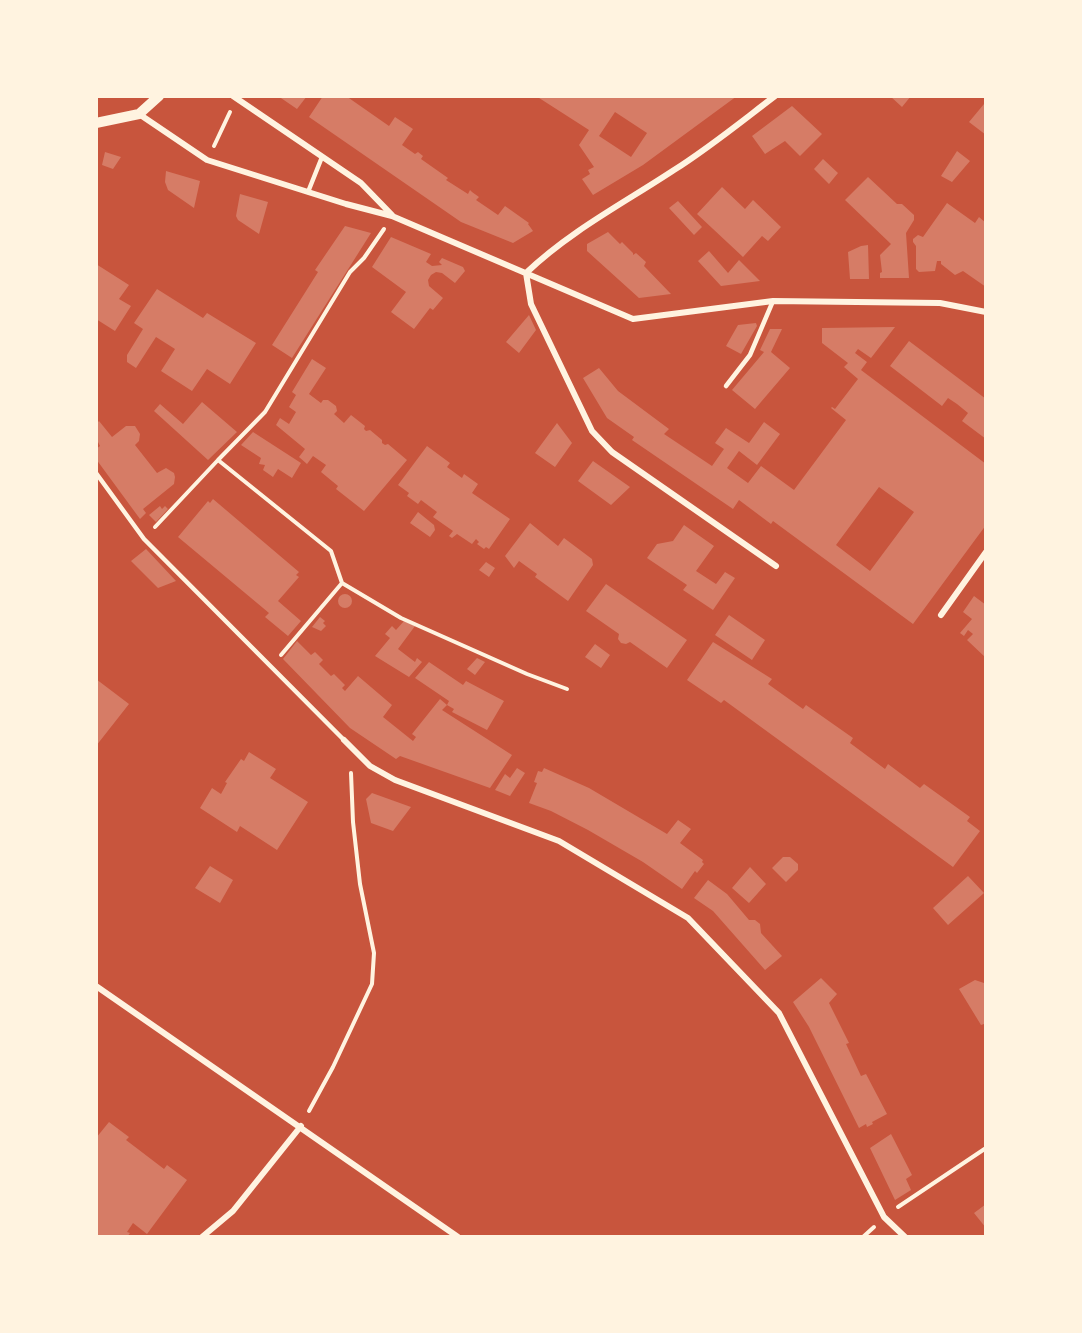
<!DOCTYPE html>
<style>
body{margin:0}
#map{position:relative;width:1082px;height:1333px;overflow:hidden;background:#c8553d;font-family:Jost,sans-serif}
canvas{display:block}
.frame{position:absolute;inset:0;border:98px solid #fff3e0;pointer-events:none}
</style>
<div id="map">
<canvas width="1082" height="1333"></canvas>
<div class="frame"></div>
</div>
<script>
const c = document.querySelector('canvas').getContext('2d');
c.lineJoin = 'round';
function fill(path, color) { c.fillStyle = color; c.fill(path, 'evenodd'); }
function strokePath(path, color, width, dash) { c.strokeStyle = color; c.lineWidth = width; c.lineCap = dash ? 'butt' : 'round'; c.setLineDash(dash || []); c.stroke(path); }
const building = new Path2D(`
 M278,96H307L297,109Z
 M323,96H346L389,126L395,117L413,129L402,145L415,154L418,152L423,156L421,159L448,178L446,180L468,194L470,190L472,192L479,197L476,200L498,215L505,206L529,223L528,224L533,231L513,243L461,222L309,117Z
 M536,96H629L632,98L635,96H737L643,165L593,195L582,179L590,174L588,170L594,167L579,145L589,130ZM615,112L647,133L631,157L599,136Z
 M890,96H911L902,107Z
 M984,104L986,106V135L969,122Z
 M792,106L822,134L800,156L785,141L765,154L752,136Z
 M957,151L970,161L952,182L941,176Z
 M105,152L121,157L113,169L102,165Z
 M823,159L838,173L829,184L814,169Z
 M166,171L200,181L194,208L168,190L165,182Z
 M868,177L897,204H902L914,215V220L906,233L909,278H880V273L882,272L880,255L891,244L845,200Z
 M722,187L745,209L753,200L781,227L768,241L762,236L743,257L697,214Z
 M240,194L268,202L259,234L238,220L236,216Z
 M678,201L702,227L694,235L669,208Z
 M947,203L975,223L979,217L986,223V287L963,271L955,275L941,264V261H937L935,271L919,272L916,269V246L913,242V239L918,235L923,237Z
 M345,226L371,233L292,358L272,345L318,272L315,270Z
 M608,232L620,244L622,242L633,253V255L636,253L646,262L644,266L671,294L639,298L587,251V244Z
 M391,237L431,254L426,262L432,266L442,265L439,262L442,258L463,267L465,271L455,283L442,273L436,272L431,275L428,280L429,286L443,298L433,310L430,308L414,329L391,312L406,292L372,267Z
 M868,245L869,279H850L848,252L861,246Z
 M709,251L728,273L739,260L760,281L721,286L698,261Z
 M96,264L129,285L119,299L131,306L115,331L96,319L98,312L96,311Z
 M157,289L203,318L207,313L256,343L230,384L207,369L192,391L161,371L175,349L156,337L136,368L127,362V355L143,329L134,323Z
 M529,315L536,330L519,353L506,342Z
 M756,323L757,326L741,354L726,346L738,325Z
 M895,327L871,358L858,349L855,353L867,362L861,370L986,464V525L913,624L773,521L771,524L739,500L733,509L632,440L634,437L607,418L583,378L599,368L618,391L669,429L664,434L712,466L724,449L715,443L726,428L749,443L764,422L780,434L757,465L739,451L727,468L748,483L761,466L794,490L846,420L831,408L832,407L835,409L858,379L844,367L848,363L822,343V328ZM879,487L914,512L870,571L836,545Z
 M770,329H782L771,352L790,368L755,409L732,390L764,352L760,350Z
 M909,341L986,399V439L962,421L968,413L957,404L948,398L942,406L890,366Z
 M312,359L326,368L309,394L321,403L323,400H328L336,406L337,411L334,414L344,423L351,415L365,426L364,429L366,431L370,430L382,440V443L385,445L388,444L407,460L364,511L336,489L338,486L321,472L326,465L313,456L307,464L299,457L305,449L276,425L280,418L289,424L296,412L289,407L296,395L292,392Z
 M202,402L237,432L208,460L154,411L160,404L183,424Z
 M99,421L112,437L126,426H135L140,434L139,441L135,445L157,473L166,468L174,473L175,477L174,484L143,509L146,513L140,519L96,459V449L100,446L96,438V424Z
 M557,423L572,443L555,467L535,453Z
 M253,432L301,463L292,478L278,469L273,477L263,470L265,465L259,464L261,458L241,445Z
 M427,446L450,463L447,467L462,478L464,474L478,484L472,493L510,519L489,549L486,547L484,549L477,544L479,542L476,539L472,544L457,534L452,538L449,536L453,531L433,517L437,512L421,500L418,504L407,496L409,493L398,485Z
 M593,461L630,487L611,505L578,481Z
 M213,499L299,572L296,575L299,577L278,601L301,621L288,636L265,617L269,613L178,537L208,501L210,503Z
 M160,506L162,509L165,506L168,509L156,522L149,515Z
 M418,512L434,525L435,530L430,537L410,523Z
 M530,523L558,546L564,538L592,559L593,565L568,601L535,577L537,574L519,561L514,568L505,556Z
 M684,525L714,546L696,571L716,584L725,572L735,578L713,610L683,590L687,585L647,558L657,544L673,541Z
 M146,549L176,581L158,588L131,561Z
 M486,562L495,568L489,577L479,570Z
 M606,584L687,640L667,668L630,642L626,644L621,643L618,639L619,634L586,611Z
 M338 601a7 7 0 1 1 14 0a7 7 0 1 1-14 0Z
 M974,596L986,605V658L967,640L973,634L968,630L964,636L960,633L972,619L963,612Z
 M729,615L765,640L752,660L715,635Z
 M320,617L325,621L323,623L326,626L321,631L312,627Z
 M404,621L415,626L398,649L415,662L417,658L422,662L409,677L375,656L390,638L385,634L392,626L396,630Z
 M297,641L311,655L315,652L323,660L319,664L331,676L334,674L345,685L342,688L345,691L358,676L392,705L383,717L413,741L416,737L412,734L440,699L447,705L449,701L415,678L429,662L463,685L466,681L504,701L487,730L452,712L454,709L447,705L442,710L512,755L490,788L400,756L396,759L350,728L283,659Z
 M713,642L772,679L768,684L803,709L806,705L853,738L850,743L885,769L888,764L920,788L924,784L970,817L967,821L980,831L953,867L724,700L721,703L687,680Z
 M595,644L610,655L601,668L585,657Z
 M477,658L485,662L475,675L467,669Z
 M96,679L129,704L96,746Z
 M249,752L276,769L270,778L308,802L277,850L240,826L237,832L200,808L212,788L221,794L227,783L225,782L241,759L244,761Z
 M517,768L525,773L510,796L495,790L505,774L510,778Z
 M544,768L589,788L667,834L678,820L691,829L680,843L703,860L702,862L704,864L697,873L695,871L682,889L643,862L588,830L551,811L529,803L537,783L534,782L538,771L542,772Z
 M372,793L411,807L393,831L371,823L366,799Z
 M783,857H790L798,864V870L786,882L772,868Z
 M210,866L233,880L220,903L195,888Z
 M750,867L766,884L749,903L732,888Z
 M968,876L984,893L948,925L933,908Z
 M708,880L727,894L749,920H755L760,924L761,933L782,956L765,970L713,911L694,898Z
 M821,978L837,994L829,1003L849,1043L846,1044L861,1076L866,1074L887,1114L872,1122L873,1124L867,1127L866,1124L859,1128L809,1027L793,1002Z
 M975,980L984,983L986,986V1028L984,1024L981,1025L959,989Z
 M109,1122L129,1137L126,1140L164,1169L167,1165L187,1180L147,1234L133,1223L127,1232L130,1233L127,1237H96V1138Z
 M891,1134L912,1175L906,1179L911,1190L895,1200L870,1148Z
 M986,1204V1228L974,1213Z`);
const path = new Path2D(`
 M214,146L230,112
 M155,527L218,460
 M342,583L401,618L527,674L567,689
 M281,655L342,583L331,551L218,460L265,412L350,272L364,258L384,229
 M309,1111L333,1067L372,984L374,953L360,884L353,822L351,773
 M898,1207L986,1148
 M863,1237L874,1227`);
const service = new Path2D(`
 M308,192L322,157
 M726,386L750,355L773,301
 M96,473L144,539L344,740`);
const minor = new Path2D(`
 M233,96L361,183L392,215
 M139,114L207,160L346,204L392,216L633,319L773,301L940,303L986,312
 M526,273L531,304L592,431L612,452L776,566
 M526,273C570,231 624,203 674,170C709,148 742,121 775,96
 M941,615L986,552
 M344,740L370,766L395,780L559,841L688,918L779,1013L884,1217L905,1237
 M96,986L458,1237
 M202,1237L233,1211L301,1126`);
const tertiary = new Path2D(`
 M96,123L139,114L159,96`);
fill(building, '#d67c66');
strokePath(path, '#fff3e0', 4);
strokePath(service, '#fff3e0', 4.5);
strokePath(minor, '#fff3e0', 6);
strokePath(tertiary, '#fff3e0', 10);
</script>
